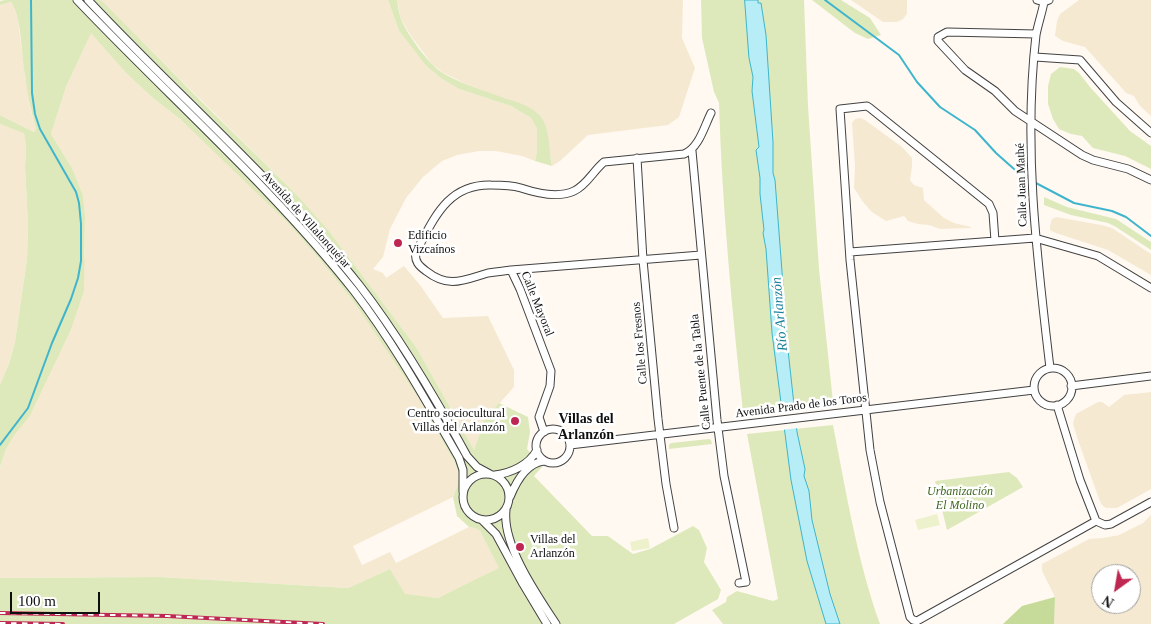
<!DOCTYPE html>
<meta charset="utf-8">
<style>
body{margin:0}
#map{position:relative;width:1151px;height:624px;overflow:hidden;background:#fff9f1;font-family:"Times New Roman",serif}
canvas{display:block}
.north{position:absolute;left:1091px;top:564px;width:50px;height:50px;box-sizing:border-box;background:#fff;border:1px solid #9f9f9f;border-radius:50%;rotate:212deg;font-size:14px;font-weight:700;line-height:20px;text-align:center;color:#0f0f0f}
.north::after{content:'';display:block;margin:auto;width:18px;height:22px;background:#be2752;clip-path:polygon(50% 0,100% 100%,50% 72%,0 100%)}
.scale{position:absolute;left:10px;top:592px;width:90px;height:22px;box-sizing:border-box;border:2px solid #0f0f0f;border-top:0;padding-left:6px;font-size:15px;line-height:18px;white-space:nowrap;color:#0f0f0f;-webkit-text-stroke:4px #fff;paint-order:stroke}
</style>
<div id="map">
<canvas width="1151" height="624"></canvas>
<div class="north">N</div>
<div class="scale">100 m</div>
</div>
<script>
const c = document.querySelector('canvas').getContext('2d');
c.lineJoin = 'round';
function fill(path, color) { c.fillStyle = color; c.fill(path, 'evenodd'); }
function strokePath(path, color, width, dash) { c.strokeStyle = color; c.lineWidth = width; c.lineCap = dash ? 'butt' : 'round'; c.setLineDash(dash || []); c.stroke(path); }
function drawText(font, color, halo, rows, align = 'center') {
  c.font = font + ' "Times New Roman",serif'; c.lineWidth = 5; c.setLineDash([]); c.textBaseline = 'middle'; c.strokeStyle = halo; c.fillStyle = color; for (const [text, x, y, turn = 0] of rows) {
    c.save(); c.translate(x, y); c.rotate((+turn || 0) * Math.PI / 180); c.textAlign = isNaN(turn) ? turn : align; if (halo) c.strokeText(text, 0, 0); c.fillText(text, 0, 0); c.restore();
  }
}
const farmland = new Path2D(`
 M100,0H388L399,31L426,66L442,79L459,89L511,106L531,118L537,129V151L535,161L522,156L496,151H479L457,155L442,161L423,177L406,198L390,229L383,257L373,269L383,273L386,278L404,266L420,285L443,318L488,316L514,370V387L480,425L482,427L474,450L416,347L329,231L298,196Z
 M397,0H683L682,38L695,68L679,117L668,125L588,135L560,161L552,166L546,131L542,119L536,112L522,105L468,85L442,72L432,64L411,36L401,19Z
 M851,0H907V14L903,19L897,22H883Z
 M1079,0H1151V116L1140,106L1134,96L1126,93L1120,86L1085,47L1063,41L1055,36L1057,21L1060,14Z
 M11,2L14,7L18,20L25,76L31,111L36,129L34,132L0,115V5Z
 M91,32L126,73L154,99L180,119L244,179L287,222L322,262L356,305L385,347L418,397L455,463L459,475L457,487L453,497L353,546L362,565L390,552L396,563L469,527L475,528L480,531L500,569L438,598L405,595L390,569L348,588L160,577L0,578V467L6,449L14,436L30,416L70,332L85,256V215L83,195L72,168L51,134L66,87Z
 M860,118L865,120L902,147L912,158V167L910,180L914,185L923,188L924,200L944,218L954,223L971,227V228L940,229L929,225L918,224L908,221L904,216L886,221L872,212L863,202L854,188L855,165L852,123L855,119Z
 M0,124L24,132L26,146L25,167L28,225L27,259L15,342L9,364L0,386Z
 M1056,217L1101,225L1112,228L1151,254V275L1108,250L1053,232L1050,230V226L1052,219Z
 M1151,392V489L1117,508H1106L1102,505L1099,499L1078,440L1073,424L1074,419L1076,414L1098,402H1102L1109,407L1124,395Z
 M1151,515V624H1054L1055,597L1042,571V564L1089,539L1103,538L1119,535L1143,523ZM1101,574H1131V604H1101Z`);
const green = new Path2D(`
 M5,0H100L103,2L201,101L298,196L329,231L416,347L474,450L482,427L480,425L499,403L528,417L530,432L527,449L542,467L534,476L592,536H608L633,554L650,549L693,526L699,530L707,548L704,562L721,590L718,599L674,624H0V578L160,577L348,588L390,569L405,594L438,598L499,568L480,531L475,528L469,527L457,516L453,497L457,487L459,475L455,463L418,397L356,305L322,262L287,222L180,119L154,99L126,73L91,33L66,87L51,134L72,168L83,195L85,215L84,291L70,332L30,416L14,436L6,449L0,467V385L9,364L15,342L27,259L28,225L25,167L26,146L24,133L0,124V115L34,132L36,129C31,111 27,93 25,75C21,54 22,18 11,2L0,5V1Z
 M388,0H397C398,6 399,13 401,19C407,34 429,65 443,73C462,84 483,90 504,98C516,102 533,106 541,117C550,129 549,151 552,166L535,161L537,151V129L531,118L511,106L459,89L442,79L426,66L399,31Z
 M701,0H804L808,106L819,269L833,402L743,412C732,309 722,206 719,103L714,92L702,38Z
 M812,0H841L870,18L881,35L868,39L855,33Z
 M1060,67L1074,69L1079,73L1090,87L1130,131L1151,146V169L1125,156L1093,148L1082,136L1071,134L1059,129L1053,119L1048,104V86L1051,74Z
 M1044,197L1067,207L1116,219L1151,242V250L1116,227L1108,223L1071,215L1044,205Z
 M833,425C846,491 857,560 880,624H723L712,610L726,602L727,597L737,591L773,601L778,599L747,434Z
 M709,439L711,440L712,444L669,449V445L671,443Z
 M1009,472L1017,478L1023,487L947,530L935,481Z`);
const forest = new Path2D(`
 M1055,597L1054,624H1003L1022,606Z`);
const pitch = new Path2D(`
 M937,514L940,525L918,530L915,520Z
 M648,538L650,548L632,551L630,542Z`);
const water = new Path2D(`
 M745,0H758V3H761L766,35L773,142V173L775,180L788,350L797,432L805,469L804,476L809,491L812,520L830,594L840,624H826L807,561L791,480L772,333L766,249L763,233L764,230L760,194V178L756,150L759,147L752,91L753,77L749,58Z`);
const pier = new Path2D(`
 M796,407L799,428L781,430L779,409Z`);
const stream = new Path2D(`
 M825,0L899,55L917,82L940,107L975,130L996,153L1014,169L1030,179
 M1034,182L1074,203L1112,211L1126,217L1151,236
 M0,445L28,408L52,343L71,299L78,278L81,261V224L79,203L76,192L40,129L35,114L32,93L31,0`);
const minor = new Path2D(`
 M77,0C168,96 272,187 354,291C394,343 426,401 459,458L463,470V492
 M88,0C178,96 279,183 360,286C401,339 435,397 467,456L477,467L490,474
 M1037,0L1044,2L1049,0
 M1044,2C1042,13 1038,24 1036,35C1023,147 1037,258 1050,368
 M1036,34L947,32L938,37V41L965,70L995,91L1015,111L1082,155L1093,160L1128,169L1151,180
 M1035,57L1080,60L1116,102L1151,133
 M692,151L717,420L724,476L746,582L739,583
 M637,158L643,260L658,419L666,484L674,528
 M995,241L993,213L989,204L870,108L867,106L840,109L850,260L870,450L880,502L910,617L913,620L917,621L1096,521
 M850,252L1035,238L1098,256L1151,288
 M511,270L701,255
 M1034 387a19 19 0 1 1 38 0a19 19 0 1 1-38 0Z
 M1071,386L1151,376
 M1057,405L1080,480L1096,521L1105,525L1111,524L1151,502
 M536 446a17 17 0 1 1 34 0a17 17 0 1 1-34 0Z
 M544,432L539,417L550,386L551,371L520,289L511,270C504,271 496,272 488,273C464,280 449,289 426,271C419,266 414,261 416,252C434,219 447,184 491,185C501,185 511,185 521,188C536,193 559,198 574,191C587,185 593,171 604,162L684,154C699,148 704,127 711,113
 M570,445L1034,390
 M463 497a23 23 0 1 1 46 0a23 23 0 1 1-46 0Z
 M495,475C511,473 529,465 537,450
 M510,497C516,482 527,463 544,461
 M506,510C502,545 537,595 556,624
 M482,520L496,534L523,584L547,624`);
const rail = new Path2D(`
 M0,613L167,616L323,624
 M0,623L63,624`);
const markers = [
 [398,243,5,"#be2752"],
 [515,421,5,"#be2752"],
 [520,547,5,"#be2752"]
];
const streetNames = [
 ["Calle Juan Mathé",1022,185,-92],
 ["Avenida de Villalonquéjar",306,220,48],
 ["Calle Mayoral",537,304,68],
 ["Calle los Fresnos",640,343,-95],
 ["Calle Puente de la Tabla",701,372,-96],
 ["Avenida Prado de los Toros",801,406,-7]
];
const poiNames = [
 ["Edificio",408,236],
 ["Vizcaínos",408,250],
 ["Centro sociocultural",505,414,"right"],
 ["Villas del Arlanzón",505,428,"right"],
 ["Villas del",530,540],
 ["Arlanzón",530,554]
];
const parkNames = [
 ["Urbanización",960,492],
 ["El Molino",960,506]
];
const waterNames = [
 ["Río Arlanzón",780,314,-95]
];
const neighbourhoodNames = [
 ["Villas del",586,419],
 ["Arlanzón",586,435]
];
fill(farmland, '#f5e9d1');
fill(green, '#dee9bb');
fill(forest, '#c6da9a');
fill(pitch, '#edf1cc');
fill(water, '#b6edf6');
strokePath(water, '#3eb5cc', 1);
fill(pier, '#fff9f1');
strokePath(stream, '#3eb5cc', 2);
strokePath(minor, '#424242', 9);
strokePath(minor, '#fff', 7);
strokePath(rail, '#be2752', 4);
strokePath(rail, '#fff', 2, [5.5]);
for (const [x, y, r, color] of markers) { const dot = new Path2D(); dot.arc(x, y, r, 0, 2 * Math.PI); c.fillStyle = color; c.fill(dot); strokePath(dot, '#fff', 2); }
drawText('12px', '#0f0f0f', '#fff', streetNames);
drawText('12px', '#0f0f0f', '#fff', poiNames, 'left');
drawText('italic 12px', '#3f671f', '#fff', parkNames);
drawText('italic 14px', '#187f9a', '#fff', waterNames);
drawText('bold 14px', '#0f0f0f', '#fff', neighbourhoodNames);
</script>
